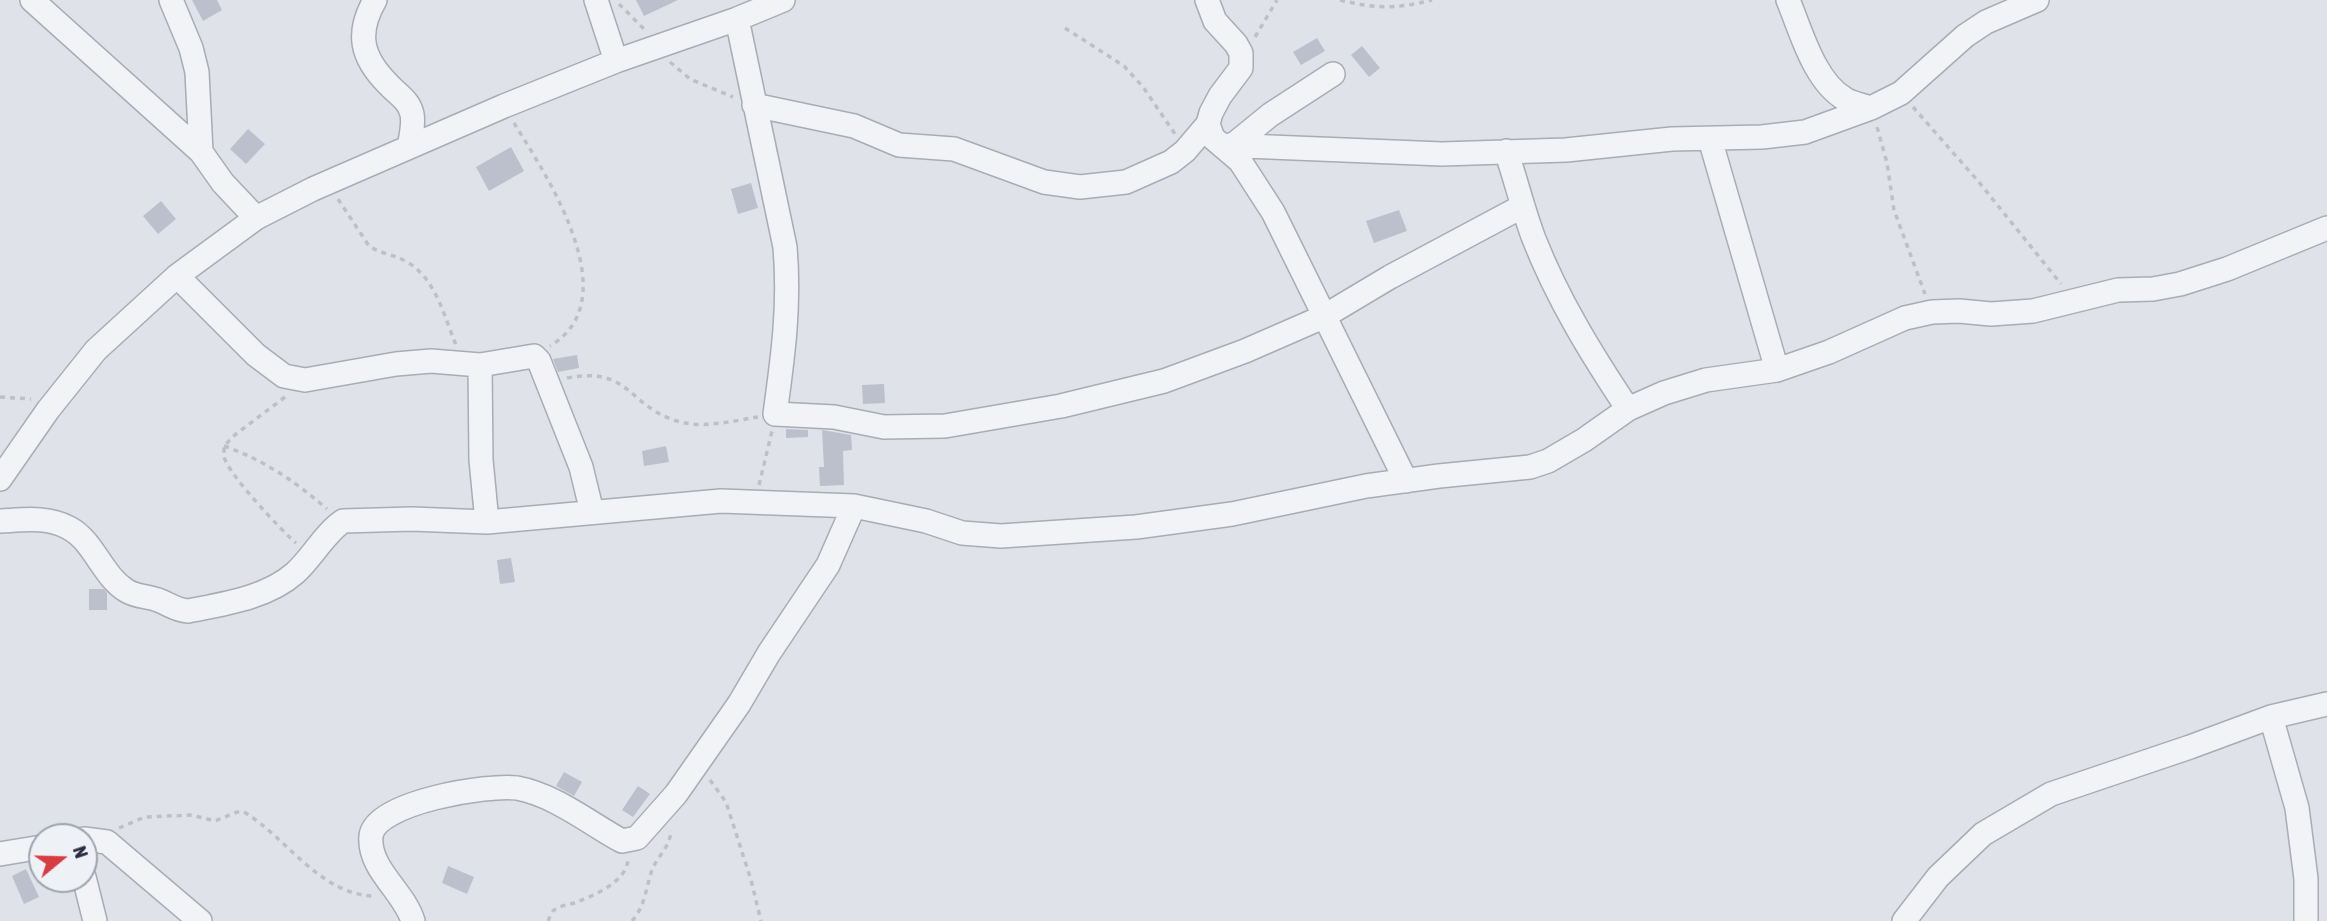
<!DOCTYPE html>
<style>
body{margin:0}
#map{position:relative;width:2327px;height:921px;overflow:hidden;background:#dfe2e9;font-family:"Asap Condensed",sans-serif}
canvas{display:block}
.north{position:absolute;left:28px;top:823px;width:70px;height:70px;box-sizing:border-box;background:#eef1f6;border:2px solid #9ea3ae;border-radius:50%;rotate:71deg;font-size:19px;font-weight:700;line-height:28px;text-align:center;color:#272d41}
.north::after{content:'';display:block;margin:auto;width:24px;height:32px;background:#d63c42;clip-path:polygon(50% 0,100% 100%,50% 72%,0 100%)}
</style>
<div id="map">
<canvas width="2327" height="921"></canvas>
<div class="north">N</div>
</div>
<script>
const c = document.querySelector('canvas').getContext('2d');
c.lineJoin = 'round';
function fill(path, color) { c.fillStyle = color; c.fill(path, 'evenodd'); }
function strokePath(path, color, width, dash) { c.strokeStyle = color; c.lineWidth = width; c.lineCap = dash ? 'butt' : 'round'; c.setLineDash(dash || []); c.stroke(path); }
const building = new Path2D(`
 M192,0H217L222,10L203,21Z
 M636,0H678L644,16Z
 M1317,38L1325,51L1301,65L1293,52Z
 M1362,46L1380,68L1369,77L1351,55Z
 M248,129L265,144L246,164L230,149Z
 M511,147L524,171L489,191L476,167Z
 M751,183L758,208L738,214L731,189Z
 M161,201L176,219L158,234L143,216Z
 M1399,210L1407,231L1374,243L1366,221Z
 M577,355L579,368L558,372L553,359Z
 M884,384L885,403L863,404L862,385Z
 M786,429L808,430V437L786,438Z
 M822,430L851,435L852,450L843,451L844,485L820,486L819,467H824Z
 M666,446L669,462L644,466L642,451Z
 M511,558L515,582L500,584L497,560Z
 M89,589H104L107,593V610H89Z
 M564,772L582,782L574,796L556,786Z
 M638,786L650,794L633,817L622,810Z
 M448,866L474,877L467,894L442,883Z
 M26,869L39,897L24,904L12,876Z`);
const path = new Path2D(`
 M1340,0C1376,9 1397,9 1432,0
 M619,4L646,31
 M1065,28L1124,66L1143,87L1175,134
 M1255,37L1277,0
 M670,62L690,79L733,97
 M1913,107L1978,181L2061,284
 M514,123C546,175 629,299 550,346
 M1877,127L1887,163L1894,210L1925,294
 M338,199L369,246C381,254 393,254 405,261C435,276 444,316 456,345
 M567,378C631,366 627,406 677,421C702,429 732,421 758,417
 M0,397L31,399
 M285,397L236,434L224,446C224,447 224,456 224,457C229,475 281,530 296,543
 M224,446C264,460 296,482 327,509
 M759,485L772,431
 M710,780L726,802L751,880L761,921
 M119,828L145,817L192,815L215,821L237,812H244C286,837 321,896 375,896
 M548,921C549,919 551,913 553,911C558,906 567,905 574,903C593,896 627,882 628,859
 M632,921C645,907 646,887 652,870C658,855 670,848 671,830`);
const minor = new Path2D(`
 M32,0L201,152
 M171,0L191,48L197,72L201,152L223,183L256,218
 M375,0C356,33 361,57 388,84C397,94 409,100 412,114C414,124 411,137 409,147
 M596,0L616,61
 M1207,0L1215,21L1236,44L1241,53V68L1220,96L1211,113L1208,124L1213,138L1240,161L1273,212L1406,481
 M1788,0C1801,31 1814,81 1845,99C1853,104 1863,105 1871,108
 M737,19L785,247C790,306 783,356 775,414L834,417L884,427L945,426L1061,406L1164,381L1245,351L1323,317L1390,277L1523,206
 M754,105L854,126L899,145L954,149L1044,182L1080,187L1126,182L1171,162L1185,151L1208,124
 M1710,139L1777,370
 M1221,145L1442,154L1566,150L1672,139L1762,137L1805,132L1871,108L1901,93L1965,36L1986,22L2037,0
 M1232,146L1270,115L1333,74
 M1506,151C1516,180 1523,210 1534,239C1558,300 1592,355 1628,409
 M177,276L256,355L284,376L305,380L396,364L431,361L480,365L534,356L539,361L581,467L592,512
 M480,365L481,460L487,522
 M0,479L48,410L96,350L177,276L256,218L313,189L504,106L616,61L737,19L783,0
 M0,521C22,520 48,516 69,528C94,541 102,576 127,591C137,597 148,596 158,600C169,604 175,610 188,611C223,604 267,598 295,573C312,558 324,534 343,521L412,519L487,522L721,501L854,506L926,521L962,533L1001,536L1136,527L1232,514L1366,486L1439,476L1530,467L1548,461L1584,440L1628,409L1664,393L1706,380L1777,370L1829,352L1905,318L1932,312L1959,311L1991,314L2033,311L2118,290L2153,289L2180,284L2227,269L2327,228
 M2271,717L2297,808L2306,879V921
 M84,839L107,842L200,921
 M0,854L42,847
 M84,877L95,921
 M413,921C404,891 368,869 371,836C375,802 489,784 517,788C555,795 589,823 622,841L637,838L676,794L739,704L769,653L828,565L854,506
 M1904,921L1938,877L1983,834L2051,794L2190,747L2271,717L2327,704`);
fill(building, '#bcc0cc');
strokePath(minor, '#a8acb7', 26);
strokePath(path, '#bdc0c8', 3.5, [5, 5]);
strokePath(minor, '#f2f3f7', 23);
</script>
